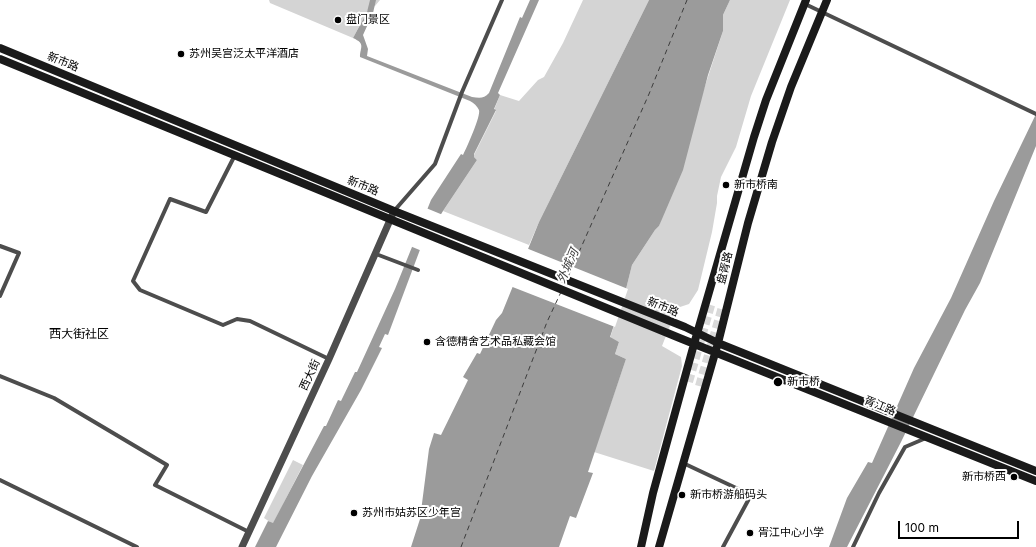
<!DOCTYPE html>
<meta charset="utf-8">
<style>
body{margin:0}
#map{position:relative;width:1036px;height:547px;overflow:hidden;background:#fff;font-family:Inter,sans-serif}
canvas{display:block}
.scale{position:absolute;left:898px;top:521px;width:121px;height:18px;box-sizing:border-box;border:2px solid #000;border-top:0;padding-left:5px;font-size:12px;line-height:14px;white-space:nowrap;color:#000;-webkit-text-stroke:3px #fff;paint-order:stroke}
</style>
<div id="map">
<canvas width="1036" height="547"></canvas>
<div class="scale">100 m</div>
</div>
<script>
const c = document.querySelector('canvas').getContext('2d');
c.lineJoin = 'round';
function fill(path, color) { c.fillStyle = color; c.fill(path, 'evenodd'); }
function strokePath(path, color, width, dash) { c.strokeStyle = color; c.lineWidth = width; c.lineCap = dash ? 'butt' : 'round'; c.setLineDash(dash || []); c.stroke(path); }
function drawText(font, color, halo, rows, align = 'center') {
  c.font = font + ' Inter,"Noto Sans SC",sans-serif'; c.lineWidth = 4; c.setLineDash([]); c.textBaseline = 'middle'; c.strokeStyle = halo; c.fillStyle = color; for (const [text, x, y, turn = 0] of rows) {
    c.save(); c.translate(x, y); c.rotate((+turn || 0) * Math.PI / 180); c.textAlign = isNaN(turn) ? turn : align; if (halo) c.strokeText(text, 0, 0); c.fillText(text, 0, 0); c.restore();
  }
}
const green = new Path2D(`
 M269,0H380L375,6L369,8L353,38L270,3Z
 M583,0H649L539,222L529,245L443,211L477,160L474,157V155L496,111L494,110L500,95L519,101L538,80L544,77L563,43Z
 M730,0H790L751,96L736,147L721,177L717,196V203L712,232L698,290L689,304L677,308L662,346L681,357L682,366L654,471L594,452L626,359L615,354L619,342L610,338L626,289L632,265L655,230L659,226L723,31V15Z
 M293,460L303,465L273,524L264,518Z`);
const water = new Path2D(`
 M370,0H376L373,13L363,35L368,49L367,56L472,97C479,98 484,99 489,93L520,17L522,18L530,0H539L498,93L500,95L494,109L496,110L474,154V157L477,160L443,211L421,247L388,335L385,334L379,347L382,348L361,390L312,476L276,547H255L268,521L273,523L324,426H326L338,400L341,401L355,372H357L395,289L431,200L461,154L463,155C467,147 481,116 479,110C477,106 474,103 470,101L360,57C360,47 366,44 353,38L367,12Z
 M649,0H730L723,15V31L708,75L683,170L659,226L655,230L632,265L626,289L610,337L619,342L615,354L626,359L588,472L593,473L576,518L570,516L559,547H411L420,519L429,449L434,433L441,435L468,380L463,377L477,353L480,354L496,320L502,313L539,222Z
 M1036,114V146L980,283L965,310L901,442L847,547H829L847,498L868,462L872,463L914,368L951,298L994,201Z`);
const pier = new Path2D(`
 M426,208L443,215L422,251L410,246Z
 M526,248L628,289L615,327L510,286Z`);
const ferry = new Path2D(`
 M568,277L649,94L687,0
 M461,547L547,322L561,292`);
const secondaryTunnel = new Path2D(`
 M689,382L712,302
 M699,386L722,307`);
const minor = new Path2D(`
 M805,4L1036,114
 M235,155L206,212L170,199L133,281L140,290L223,325L237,319L250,321L329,359
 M394,211L435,164L462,92L502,0
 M0,246L19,253L0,296
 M376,254L418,270
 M0,376L54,398L167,465L155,485L249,532
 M683,463L751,495L723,547
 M0,480L137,547
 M853,547L879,493L905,447L926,438`);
const tertiary = new Path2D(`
 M242,547L329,359L394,211`);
const secondary = new Path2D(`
 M0,48L394,211L685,327L718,343L1036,471
 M0,59L682,339L1036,481
 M641,547L653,493L694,344L754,137L766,100L806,0
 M659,547L718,343L748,223L772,142L791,87L827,0`);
const markers = [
 [338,20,4,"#000"],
 [181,54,4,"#000"],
 [726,185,4,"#000"],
 [427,342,4,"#000"],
 [778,382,5,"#000"],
 [1014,477,4,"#000"],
 [682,495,4,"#000"],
 [354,513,4,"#000"],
 [750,533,4,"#000"]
];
const poiNames = [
 ["盘门景区",346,20],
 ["苏州吴宫泛太平洋酒店",189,54],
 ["新市桥南",734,185],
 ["含德精舍艺术品私藏会馆",435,342],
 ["新市桥",787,382],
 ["新市桥西",1006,477,"right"],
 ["新市桥游船码头",690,495],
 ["苏州市姑苏区少年宫",362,513],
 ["胥江中心小学",758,533]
];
const streetNames = [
 ["新市路",63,62,22],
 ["新市路",363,186,22],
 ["盘胥路",725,268,-76],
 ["新市路",663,307,22],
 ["西大街",310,375,-65],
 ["胥江路",880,406,22]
];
const waterNames = [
 ["外城河",568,266,-66]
];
const neighbourhoodNames = [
 ["西大街社区",79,334]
];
fill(green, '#d4d4d4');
fill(water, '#9b9b9b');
fill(pier, '#fff');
strokePath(ferry, '#3c3c3c', 1, [5, 4]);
strokePath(secondaryTunnel, '#d9d9d9', 8, [8, 4]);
strokePath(minor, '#4d4d4d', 4);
strokePath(tertiary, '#4d4d4d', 7);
strokePath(secondary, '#1a1a1a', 8);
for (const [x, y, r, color] of markers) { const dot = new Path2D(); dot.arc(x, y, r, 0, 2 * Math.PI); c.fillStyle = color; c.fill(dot); strokePath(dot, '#fff', 1.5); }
drawText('11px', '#000', '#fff', poiNames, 'left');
drawText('11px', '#000', '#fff', streetNames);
drawText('italic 12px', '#3c3c3c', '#fff', waterNames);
drawText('12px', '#000', '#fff', neighbourhoodNames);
</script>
